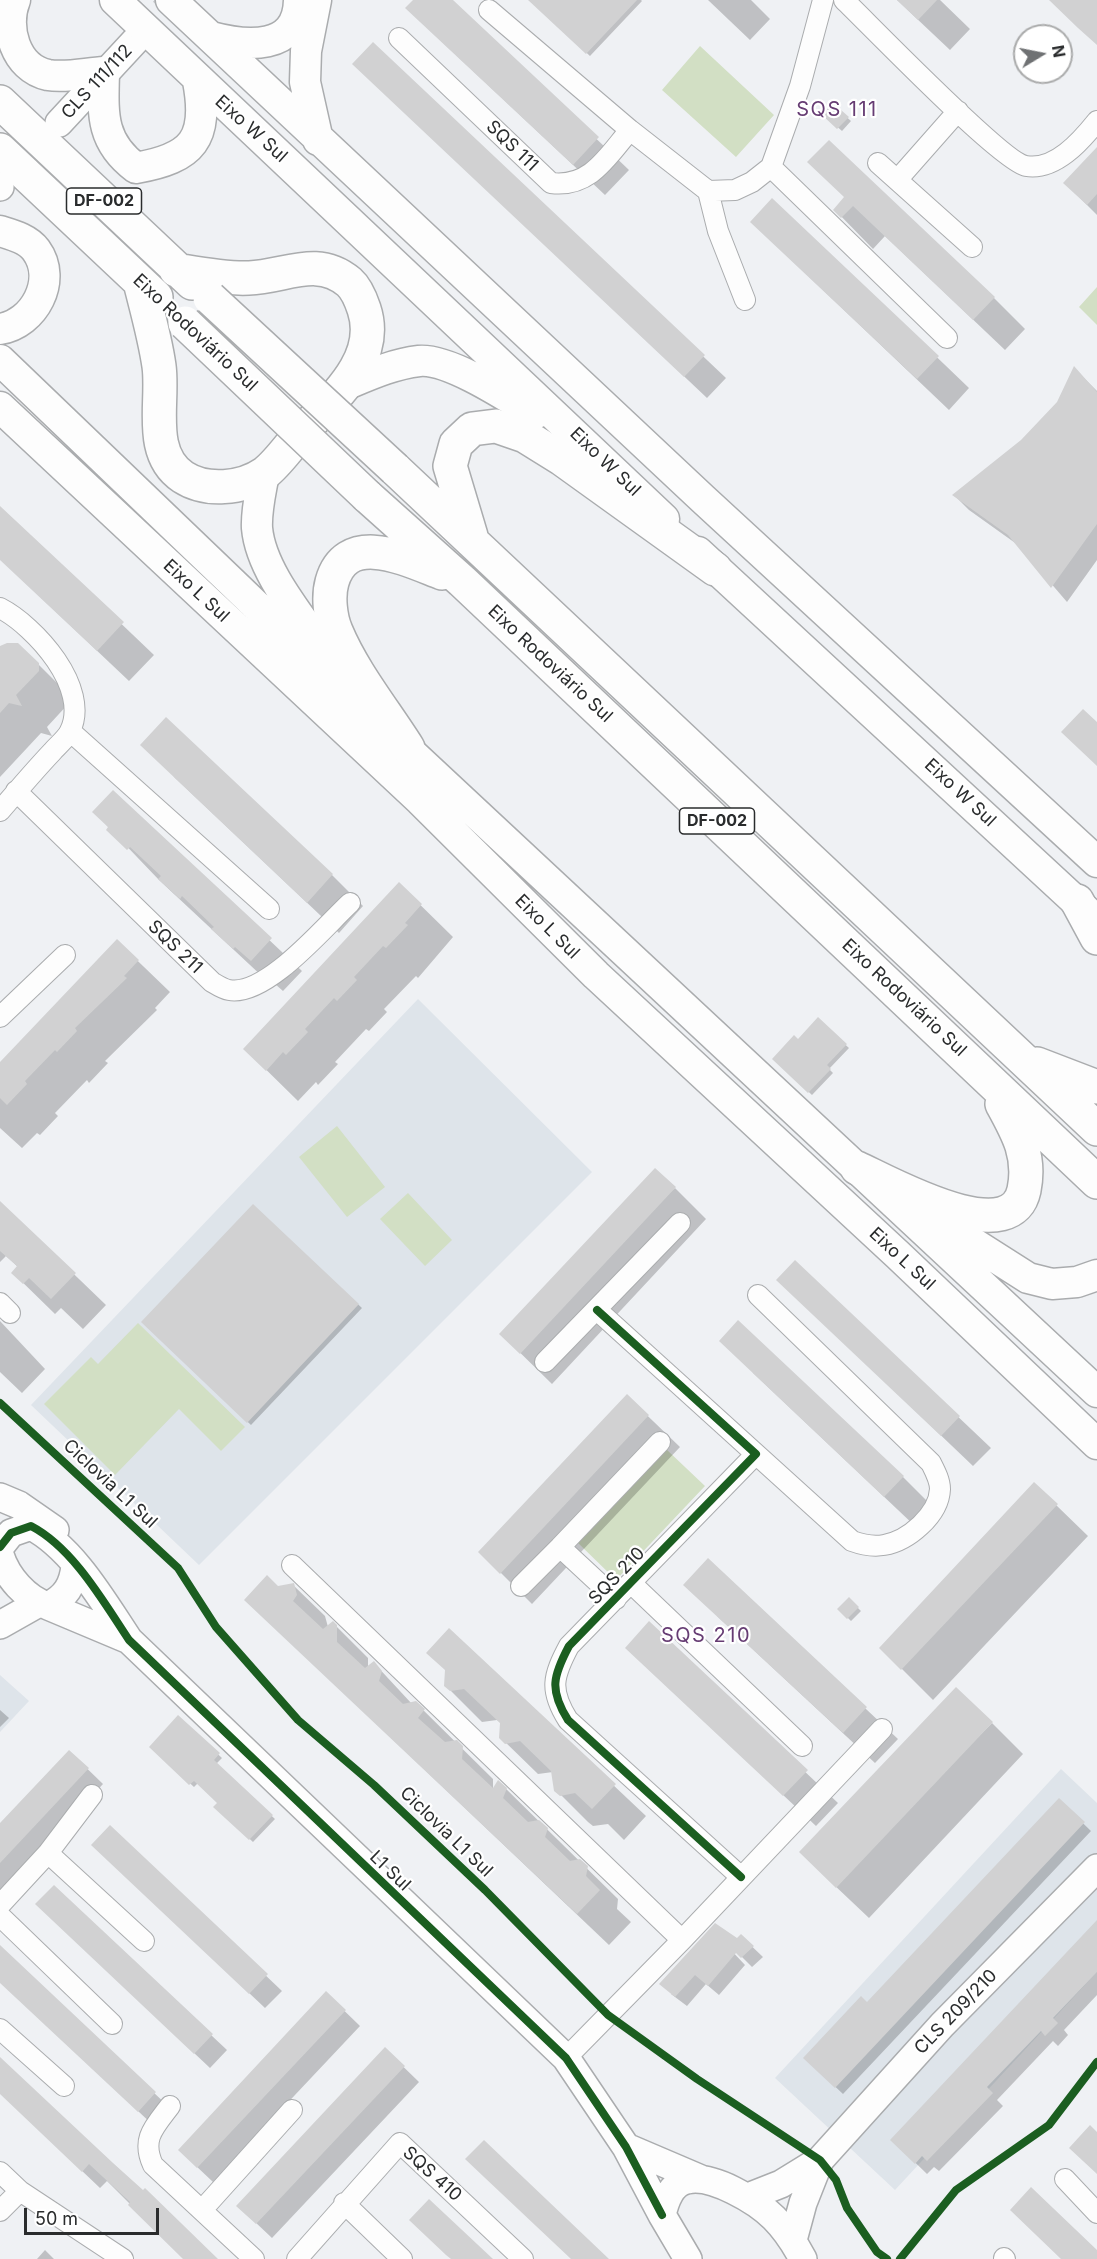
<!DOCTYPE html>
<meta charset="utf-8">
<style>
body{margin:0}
#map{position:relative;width:1097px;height:2259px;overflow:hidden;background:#eff1f4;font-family:Inter,sans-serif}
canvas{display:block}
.north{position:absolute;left:1013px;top:24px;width:60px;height:60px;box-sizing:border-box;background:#fff;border:2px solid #aaabab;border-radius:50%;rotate:80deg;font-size:16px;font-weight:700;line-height:24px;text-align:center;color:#2a2c2d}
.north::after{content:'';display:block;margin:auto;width:21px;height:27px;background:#6f7173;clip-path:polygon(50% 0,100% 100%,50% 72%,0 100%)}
.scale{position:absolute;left:24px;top:2208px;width:135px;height:27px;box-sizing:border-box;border:3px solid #2a2c2d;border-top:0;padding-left:8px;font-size:18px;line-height:21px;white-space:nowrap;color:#2a2c2d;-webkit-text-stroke:4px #fff;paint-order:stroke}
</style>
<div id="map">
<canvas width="1097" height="2259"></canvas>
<div class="north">N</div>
<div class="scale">50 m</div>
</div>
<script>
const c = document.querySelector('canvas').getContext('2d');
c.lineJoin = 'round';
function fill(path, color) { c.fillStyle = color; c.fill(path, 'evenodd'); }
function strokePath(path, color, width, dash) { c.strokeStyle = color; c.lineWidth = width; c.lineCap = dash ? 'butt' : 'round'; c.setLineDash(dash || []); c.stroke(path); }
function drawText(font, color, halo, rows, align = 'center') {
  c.font = font + ' Inter,sans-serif'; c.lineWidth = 4.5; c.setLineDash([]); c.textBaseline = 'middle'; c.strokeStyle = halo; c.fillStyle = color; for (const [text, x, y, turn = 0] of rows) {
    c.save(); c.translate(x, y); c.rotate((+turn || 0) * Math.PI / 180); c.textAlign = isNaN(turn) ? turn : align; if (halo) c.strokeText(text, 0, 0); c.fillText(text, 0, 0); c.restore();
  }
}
const built = new Path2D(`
 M418,999L592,1172L199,1565L31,1405Z
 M0,1675L29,1701L0,1732Z
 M1061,1769L1097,1803V1972L895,2190L775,2078Z`);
const green = new Path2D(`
 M700,46L774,115L736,157L662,90Z
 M1097,287V325L1079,307Z
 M337,1126L385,1187L347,1217L299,1157Z
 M408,1193L452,1240L425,1266L380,1219Z
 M138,1323L245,1427L221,1451L179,1409L115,1475L44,1404L91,1357L98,1364Z
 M666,1449L705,1486L616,1580L576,1541Z`);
const shadow = new Path2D(`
 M415,0H451L629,170L605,195L439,39Z
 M529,0H641L642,1L590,56Z
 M708,0H751L770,19L750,40Z
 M897,0H940L970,29L950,50Z
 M373,44L726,378L707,398L377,86Z
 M833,105L851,121L842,131L824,115Z
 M1097,149V215L1065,183Z
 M845,198L994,298L1025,329L1005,350L885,236L873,249L835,210Z
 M773,200L969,388L949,410L784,253Z
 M1075,369L1097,391V560L1067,602L1018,545L969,510L954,495L1022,441L1058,403Z
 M0,508L154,655L129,681L0,559Z
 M0,647L38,664L70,696V702L47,727L52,736L41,733L0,777Z
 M173,776L332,875L363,906L339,933Z
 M113,792L302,971L283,991L267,977L265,979L159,880L94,812Z
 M399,884L453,937L418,978L416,976L384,1009L387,1012L369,1031L366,1029L335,1062L338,1064L318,1085L316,1082L298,1101L245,1049Z
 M117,941L170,992L155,1008L157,1010L105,1061L108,1063L89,1083L87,1080L55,1113L58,1116L40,1135L37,1133L22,1148L0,1128V1064Z
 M818,1020L849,1048L829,1069L833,1073L812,1095L774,1059L799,1041Z
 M675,1188L706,1219L552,1384L501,1334Z
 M0,1203L106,1305L83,1329L61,1308L55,1314L13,1273L18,1267L6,1256L0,1262Z
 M253,1206L362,1308L251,1425L143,1322Z
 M795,1262L991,1448L973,1466L778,1280Z
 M0,1321L45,1369L22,1393L0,1372Z
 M752,1372L903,1477L934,1508L916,1527Z
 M627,1396L680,1447L532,1604L480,1552Z
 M1056,1505L1088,1536L933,1700L881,1648Z
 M708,1561L898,1739L875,1763L717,1616Z
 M293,1585L325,1616L328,1627L333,1623L368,1658V1667L374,1663L412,1704L416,1703L493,1779V1791L499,1782L618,1899L617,1909L631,1922L609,1945L246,1600L278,1587Z
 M849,1599L861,1611L851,1621L839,1609Z
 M649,1624L838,1803L816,1826L627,1648Z
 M449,1630L646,1816L624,1840L608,1824L593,1826L588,1822L556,1790L553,1772L538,1774L501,1738L502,1724L497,1720L482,1722L445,1685Z
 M0,1710L9,1718L0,1727Z
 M178,1717L222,1758L216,1764L275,1819L253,1842L215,1807L219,1803L198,1783L194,1787L151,1747Z
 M992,1723L1023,1754L869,1918L832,1883Z
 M70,1752L103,1784L0,1894V1825Z
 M1059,1800L1091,1831L843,2094L805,2058L867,2004Z
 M110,1827L282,1991L265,2008L108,1860Z
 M52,1919L211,2035L227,2050L210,2068Z
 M1097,1922V1995L1064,2030L1068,2035L1058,2046L1053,2041L997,2100L1003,2106L939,2171L934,2167L927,2174L892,2140Z
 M741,1936L763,1957L752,1967L732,1947L730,1949L745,1965L719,1995L706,1984L687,2006L671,1994Z
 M0,1947L170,2108L154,2126L0,1982Z
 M326,1993L360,2026L213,2182L195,2165Z
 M385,2049L419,2082L272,2238L254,2221Z
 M0,2059L216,2259H185L107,2181L100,2188L0,2093Z
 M45,2250L54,2259H37Z`);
const building = new Path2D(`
 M413,0H453L599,137L573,165L405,8Z
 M528,0H637L586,54Z
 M897,0H937L918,20Z
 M1049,0H1097V45L1078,28Z
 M373,42L705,355L684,377L352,64Z
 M833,103L849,117L837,129L822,115Z
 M829,140L995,297L973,320L853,206L841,218L833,210L844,197L807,162Z
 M1097,147V194L1087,205L1063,183Z
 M772,198L939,356L917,379L750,222Z
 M1074,366L1097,392V524L1051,588L1008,535L952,495L1021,440L1057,402Z
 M0,506L124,622L97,651L0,560Z
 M7,643H18L39,663V671L16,695L22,706L9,703L0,713V646Z
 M1083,709L1097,722V766L1061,732Z
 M166,717L333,874L307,903L140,745Z
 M113,790L272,938L251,961L235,947L233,949L211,929L214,927L182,896L180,899L158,879L161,876L130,847L127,850L106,830L108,827L92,812Z
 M399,882L422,904L405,923L408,925L386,948L383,946L354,977L357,980L337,1001L334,998L305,1029L308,1032L286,1055L283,1052L266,1071L243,1049Z
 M117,939L139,960L124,976L127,978L75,1028L77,1031L57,1052L55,1050L25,1081L27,1084L7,1105L0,1098V1062Z
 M818,1017L847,1044L827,1065L831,1069L808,1093L772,1059L794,1035L798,1039Z
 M655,1168L676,1187L520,1354L499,1334Z
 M0,1201L76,1273L51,1299L29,1278L23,1284L11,1273L17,1266L0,1251Z
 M253,1204L359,1304L247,1423L141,1322Z
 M795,1260L960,1416L941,1436L776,1280Z
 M738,1320L904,1476L884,1497L719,1341Z
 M627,1394L649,1415L500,1574L478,1552Z
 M1034,1482L1058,1504L901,1670L879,1648Z
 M708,1558L867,1707L843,1733L683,1585Z
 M267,1575L278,1586L294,1583L297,1595L293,1601L323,1629L333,1621L337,1625V1642L365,1668L374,1661L382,1671L379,1681L403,1704L416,1701L425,1709L418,1718L445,1742L457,1740L463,1746L462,1759L493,1788L498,1780L507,1788L503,1798L528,1822L539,1820L548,1828L545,1837L570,1861L580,1859L588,1866L586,1876L600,1890L577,1914L244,1600Z
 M849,1597L859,1607L847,1619L837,1609Z
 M649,1621L808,1770L783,1796L625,1648Z
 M449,1628L616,1784L592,1809L575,1793L560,1796L554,1791L551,1771L520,1741L505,1744L499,1738L500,1723L464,1689L450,1691L444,1686L445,1670L426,1653Z
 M956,1687L993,1722L836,1888L799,1852Z
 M178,1715L220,1753L214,1760L273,1815L249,1840L213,1807L217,1803L194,1781L189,1785L149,1747Z
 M69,1750L89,1768L0,1863V1823Z
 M1059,1798L1085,1822L835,2088L803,2058L861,1996L867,2002Z
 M110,1825L268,1974L249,1994L91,1845Z
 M54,1885L213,2034L194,2054L35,1904Z
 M1097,1920V1972L1053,2018L1058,2023L1045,2036L1041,2031L987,2087L993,2093L927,2161L922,2156L915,2164L890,2140Z
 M715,1923L737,1938L741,1934L754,1946L741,1958L736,1953L708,1986L695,1975L675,1997L659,1984Z
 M0,1945L156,2092L138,2112L0,1983Z
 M326,1991L346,2010L197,2168L178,2150Z
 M385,2047L405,2066L256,2224L236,2206Z
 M0,2057L113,2163L143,2190L145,2188L218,2259H183L128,2205L130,2202L89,2164L82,2172L0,2094Z
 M1090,2125L1097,2132V2174L1069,2148Z
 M484,2140L609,2259H571L484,2177L465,2159Z
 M1031,2187L1097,2250V2259H1061L1010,2210Z
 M429,2199L493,2259H451L446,2255L409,2220Z`);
const secondaryTunnel = new Path2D(`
 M135,41L173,0`);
const street = new Path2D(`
 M844,0C871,26 1002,162 1026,166C1055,171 1081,141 1097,121
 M399,38L551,183C590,188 607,157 630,130L489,10
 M630,130L708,191L718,231L745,300
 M878,163L972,247
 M771,167L947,338
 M898,179L958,111
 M708,191L735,190L752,182L771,167L800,86L823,0
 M0,608C35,626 91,688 70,731C67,738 57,746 52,752C34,771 17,791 0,811
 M70,731L269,909
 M16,791L212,982C217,985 223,989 229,990C266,997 324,927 350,903
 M0,1017L65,955
 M0,1303L10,1313
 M597,1310L756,1454L569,1646C553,1676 549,1690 568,1720L741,1877
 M545,1362L680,1223
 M756,1454L852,1541C863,1545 872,1547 884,1545C908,1541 939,1515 940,1489C940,1480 935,1471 931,1463L758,1295
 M292,1565L682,1940
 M631,1583L802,1746
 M521,1586L560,1547
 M616,1599L560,1547L660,1442
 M48,1853L92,1795
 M0,1905L48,1853L144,1941
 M0,1916L112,2024
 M0,2029L64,2086
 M566,2058L682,1940L882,1729
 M170,2106C154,2127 141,2139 153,2165L254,2259
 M0,2172L20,2191L123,2259
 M1065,2179L1097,2213
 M344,2203L402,2259
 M202,2210L292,2110
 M0,2211L20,2191
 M1004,2258L1005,2259
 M297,2259L400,2143L523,2259`);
const secondary = new Path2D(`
 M59,123L135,41
 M0,187V186
 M0,1497L19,1505L55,1530
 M0,1547L11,1533L31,1526C73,1548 103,1601 129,1640L566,2058L626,2147L662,2215
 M0,1555C7,1577 26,1599 48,1606C66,1597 73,1585 75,1566
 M48,1606L129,1640
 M0,1625L39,1603
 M626,2147L701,2179
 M748,2197L781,2184L820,2160L942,2025L1097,1868
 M793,2240L803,2203L820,2160
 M688,2259L662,2215C665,2202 671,2183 687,2180C712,2174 757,2201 774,2218C786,2230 795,2244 803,2259`);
const primary = new Path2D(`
 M15,0C4,27 15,68 48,75C66,78 86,73 104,72C103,113 100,141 136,168C193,158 209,139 198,81
 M115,0L664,519
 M171,0L703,499L1097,862
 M316,0L306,51L305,82L318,140
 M211,37C245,46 298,52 299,0
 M0,231C13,235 28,239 36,250C58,280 34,324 0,329
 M0,360L362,707L1097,1392
 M345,385C369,375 393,364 419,361C449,358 509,398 535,414
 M0,407L420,800L596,975L898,1255L1097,1444
 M264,473C261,491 256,510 257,528C261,573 304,620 328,657
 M698,552L1095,919
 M926,1219L973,1243L1028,1278L1052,1284L1077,1282L1097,1275`);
const highway = new Path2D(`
 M0,102L192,283
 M0,150L156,297
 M140,282C147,310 155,338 159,366C164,402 147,453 183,477C206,492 242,489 265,473C278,463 290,445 302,432C331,400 381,360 364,309C361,300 357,289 349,282C317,255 285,277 249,278C225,279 200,274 176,270
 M395,469L1097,1129
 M367,496L462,581L1097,1182
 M471,536L450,466L456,444L472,429L496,426L525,436L562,459L715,569
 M408,748C384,710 353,672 336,631C330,617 328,596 332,582C347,529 408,560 442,573
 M1077,901L1097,938
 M1037,1064L1097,1087
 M857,1168C888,1182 1011,1252 1024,1190C1031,1156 1018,1133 1002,1104`);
const highwayBridge = new Path2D(`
 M210,298L395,469
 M185,323L367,496`);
const cycleway = new Path2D(`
 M597,1310L756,1454L569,1646C553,1676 549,1690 568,1720L741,1877
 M0,1403L178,1568L216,1627L298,1720L374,1785L485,1890L608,2015L697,2079L820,2160L836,2180L847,2208L877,2252L887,2259
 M0,1547L11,1533L31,1526C73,1548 103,1601 129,1640L566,2058L626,2147L662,2215
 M900,2259L956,2190L1049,2125L1097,2062`);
const shields = [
 [104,201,75],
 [717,821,75]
];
const shieldNames = [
 ["DF-002",104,201],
 ["DF-002",717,821]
];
const streetNames = [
 ["CLS 111/112",97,82,-47],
 ["Eixo W Sul",251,129,42],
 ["SQS 111",512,146,44],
 ["Eixo Rodoviário Sul",195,333,43],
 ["Eixo W Sul",605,462,44],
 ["Eixo L Sul",196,591,43],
 ["Eixo Rodoviário Sul",550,664,43],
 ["Eixo W Sul",960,793,43],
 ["Eixo L Sul",547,927,45],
 ["SQS 211",175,947,44],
 ["Eixo Rodoviário Sul",904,998,43],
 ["Eixo L Sul",902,1259,43],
 ["Ciclovia L1 Sul",110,1484,43],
 ["SQS 210",617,1576,-46],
 ["Ciclovia L1 Sul",446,1832,44],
 ["L1 Sul",390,1871,44],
 ["CLS 209/210",956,2012,-46],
 ["SQS 410",432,2174,42]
];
const neighbourhoodNames = [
 ["SQS 111",837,110],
 ["SQS 210",706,1636]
];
fill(built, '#dee4ea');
fill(green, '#d2dfc4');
fill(shadow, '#0003');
fill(building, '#d1d1d2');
strokePath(secondaryTunnel, '#c8cacc', 27, [27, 14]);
strokePath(street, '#aaacae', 22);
strokePath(secondary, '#aaacae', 30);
strokePath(primary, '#aaacae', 33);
strokePath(highway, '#aaacae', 36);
strokePath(street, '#fdfdfd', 20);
strokePath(secondary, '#fdfdfd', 27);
strokePath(primary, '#fdfdfd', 30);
strokePath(highway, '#fdfdfd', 33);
strokePath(highwayBridge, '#aaacae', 36, []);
strokePath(highwayBridge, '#fdfdfd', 33);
strokePath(cycleway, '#1b5e20', 8);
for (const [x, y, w] of shields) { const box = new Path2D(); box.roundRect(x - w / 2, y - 13, w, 26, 4.5); c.fillStyle = '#fff'; c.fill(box); strokePath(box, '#2a2c2d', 1.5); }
drawText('bold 16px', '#2a2c2d', null, shieldNames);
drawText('18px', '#2a2c2d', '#fff', streetNames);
c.letterSpacing = '1.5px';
drawText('20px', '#663c73', '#fff', neighbourhoodNames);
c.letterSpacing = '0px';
</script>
